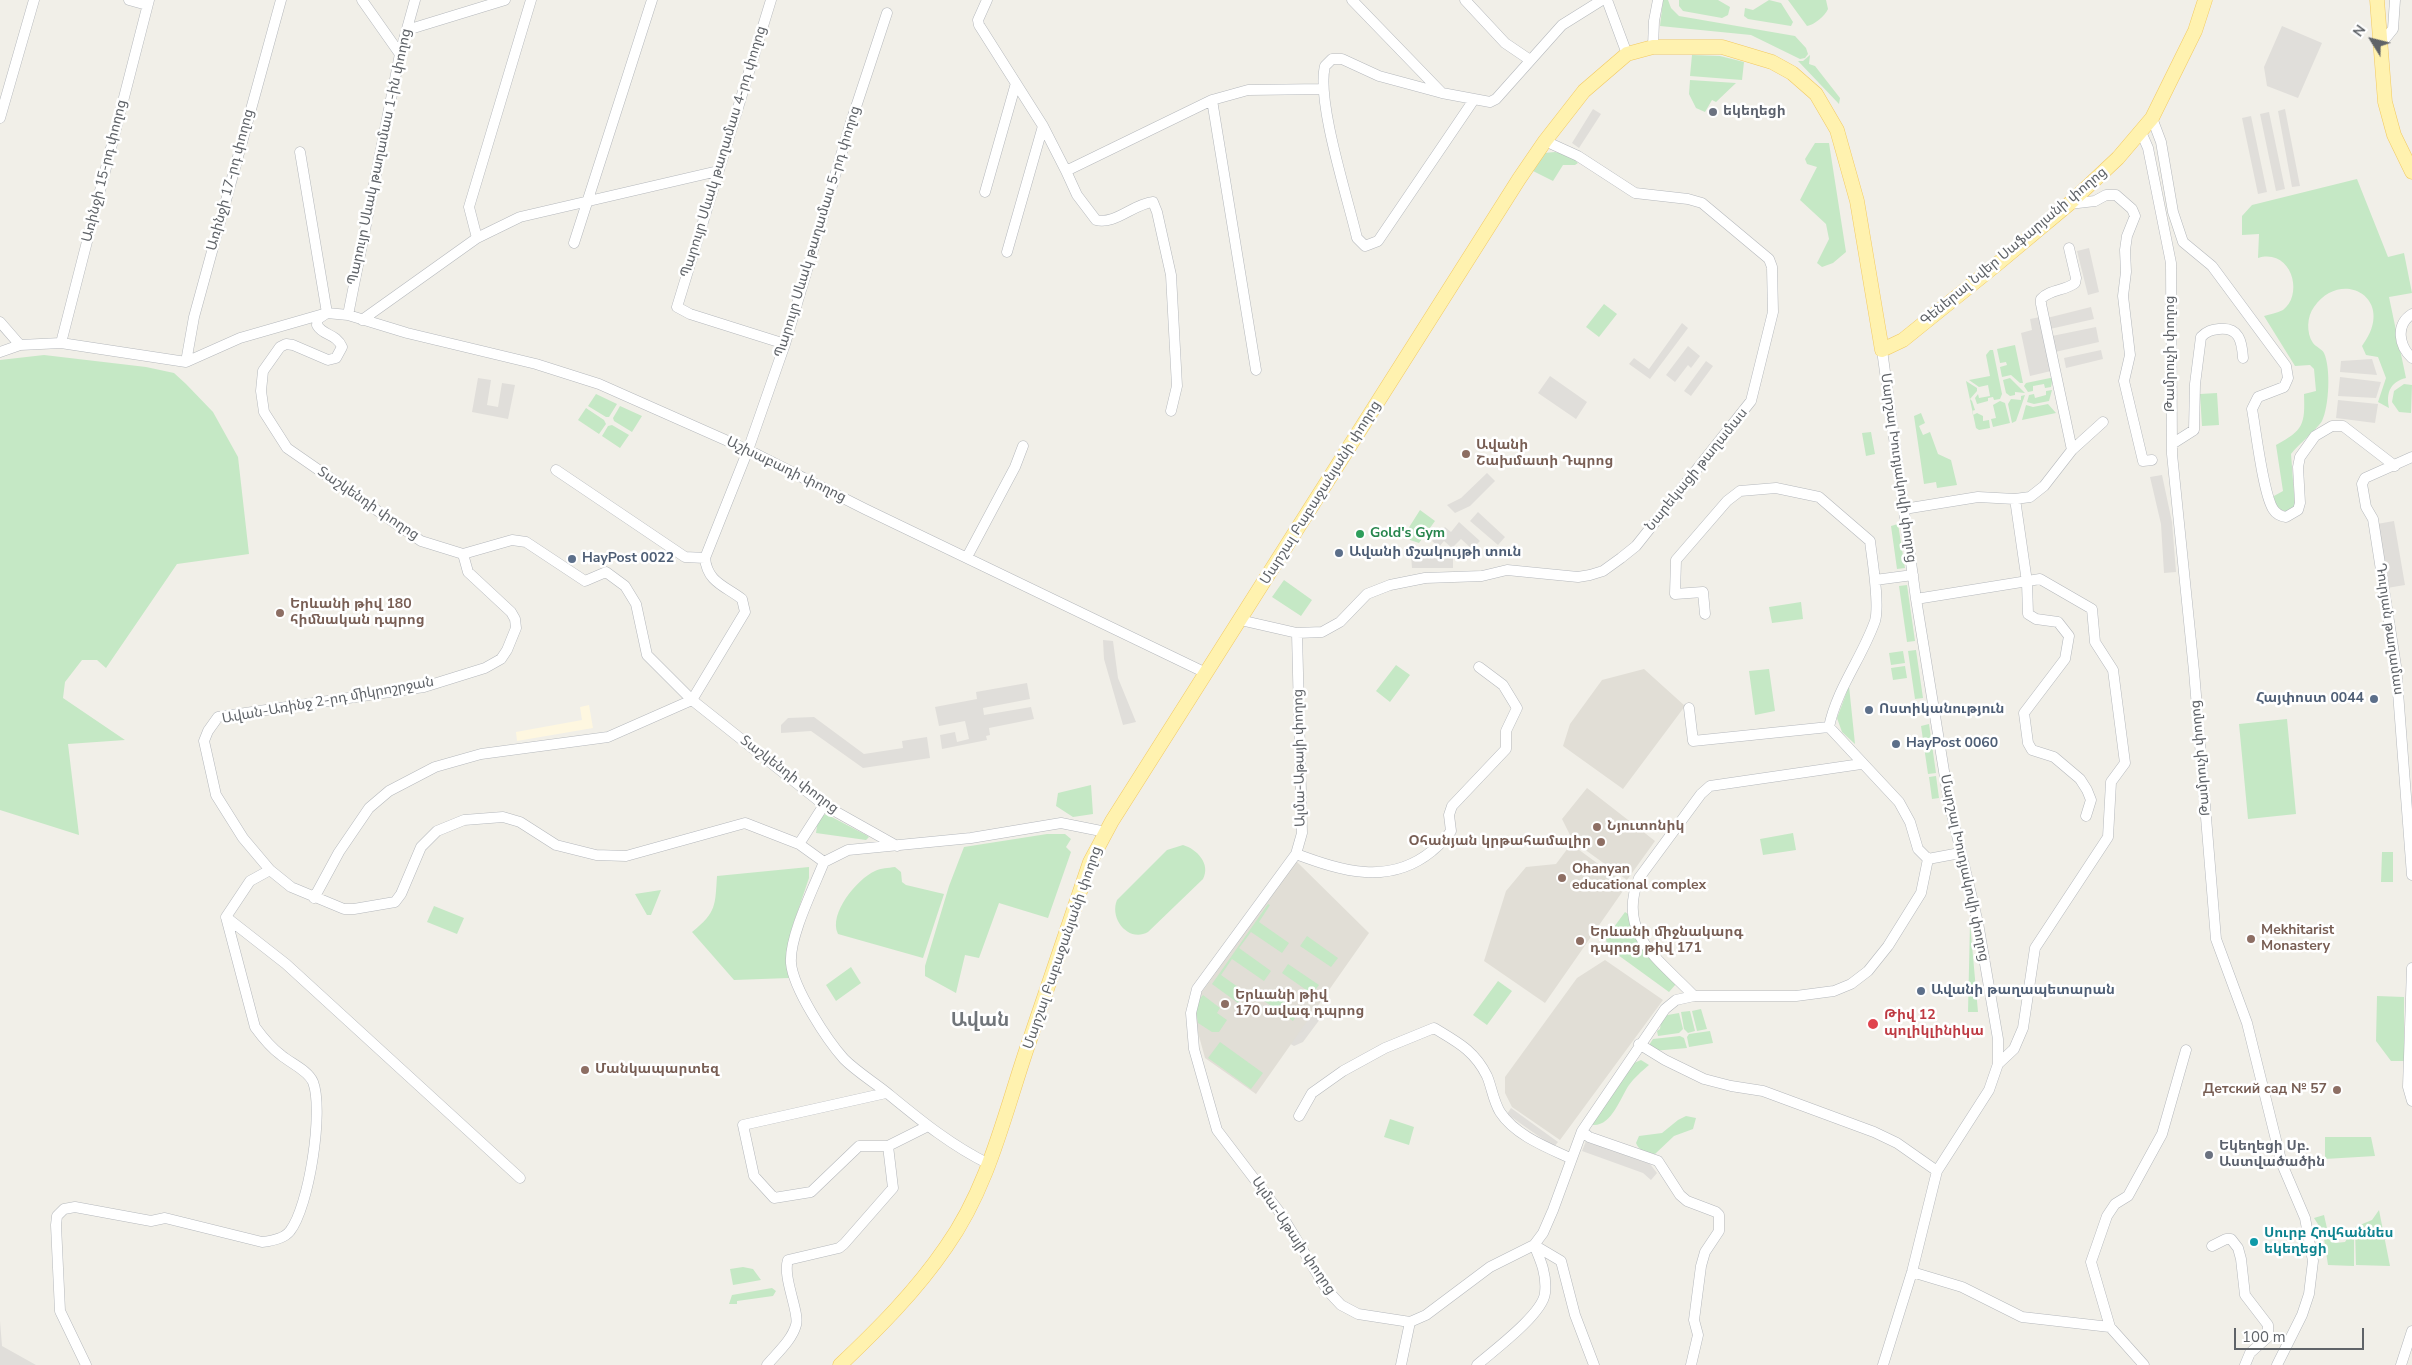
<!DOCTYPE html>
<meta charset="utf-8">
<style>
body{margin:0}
#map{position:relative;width:2412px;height:1365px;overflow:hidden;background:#f1efe8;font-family:"Nunito Sans",sans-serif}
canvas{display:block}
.north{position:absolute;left:2347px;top:15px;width:50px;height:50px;-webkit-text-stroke:4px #fff;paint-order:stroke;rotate:306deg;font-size:14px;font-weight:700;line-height:20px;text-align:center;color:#5f6368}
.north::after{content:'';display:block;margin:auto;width:18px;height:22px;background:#5f6368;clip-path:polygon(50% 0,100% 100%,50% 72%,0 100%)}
.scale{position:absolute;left:2234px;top:1328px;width:130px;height:22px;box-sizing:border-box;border:2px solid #5f6368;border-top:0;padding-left:6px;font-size:15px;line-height:18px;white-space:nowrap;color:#5f6368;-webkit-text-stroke:4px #fff;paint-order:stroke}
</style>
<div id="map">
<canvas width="2412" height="1365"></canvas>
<div class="north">N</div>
<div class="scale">100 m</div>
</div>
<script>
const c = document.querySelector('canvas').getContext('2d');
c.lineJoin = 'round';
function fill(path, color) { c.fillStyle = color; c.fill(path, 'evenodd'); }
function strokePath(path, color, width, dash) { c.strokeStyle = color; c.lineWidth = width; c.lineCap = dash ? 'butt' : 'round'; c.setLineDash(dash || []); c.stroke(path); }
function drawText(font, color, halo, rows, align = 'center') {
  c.font = font + ' "Nunito Sans","Noto Sans Armenian",sans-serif'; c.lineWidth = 5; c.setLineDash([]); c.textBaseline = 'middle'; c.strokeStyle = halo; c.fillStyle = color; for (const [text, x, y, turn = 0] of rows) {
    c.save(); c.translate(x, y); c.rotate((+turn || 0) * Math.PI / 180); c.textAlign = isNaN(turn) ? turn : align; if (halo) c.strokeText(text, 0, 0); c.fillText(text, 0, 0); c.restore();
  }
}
const commercial = new Path2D(`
 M589,705L593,728L517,741L516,732L582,720L580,707Z`);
const industrial = new Path2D(`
 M2282,26L2322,43L2298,98L2267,86L2264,67Z
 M1593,109L1601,114L1579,148L1572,143Z
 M2285,109L2300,186L2292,187L2278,111Z
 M2269,112L2285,189L2276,191L2260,114Z
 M2251,116L2267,192L2258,194L2242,118Z
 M2089,248L2099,292L2088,295L2077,251Z
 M2091,307L2094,319L2050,329L2047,318Z
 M2040,317L2051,371L2030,376L2021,333L2032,330L2030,319Z
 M1682,323L1688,328L1650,379L1629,364L1634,358L1649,369Z
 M2096,327L2099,342L2055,352L2052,336Z
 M1688,346L1700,356L1691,368L1688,365L1675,382L1666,375Z
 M2101,350L2103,359L2066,368L2064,358Z
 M2372,359L2377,375L2340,372L2341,361Z
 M1706,361L1713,366L1691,396L1684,391Z
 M1550,376L1587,402L1576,419L1538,393Z
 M2340,377L2381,382L2376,398L2338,396Z
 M478,378L491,380L487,405L498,407L502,383L515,385L508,419L472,412Z
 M2338,400L2378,404L2375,423L2336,418Z
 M1487,473L1495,481L1470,506L1455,513L1447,505L1461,498Z
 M2162,475L2172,522L2176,572L2164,573L2161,524L2150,477Z
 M1478,512L1505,537L1498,545L1470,521Z
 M2394,521L2405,585L2387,588L2377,524Z
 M1459,522L1480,541L1472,549L1461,539L1452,548L1444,541L1439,547L1432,541L1445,527L1451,532Z
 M1411,555H1453V568H1412Z
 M1103,640L1113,641L1118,678L1136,722L1123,725L1104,659Z
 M1027,683L1030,699L983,708L984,715L1031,707L1034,719L989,728L990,735L986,736L987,740L942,749L940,735L955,732L957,742L969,739L965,721L939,726L935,707L977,699L976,692Z
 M814,717L864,754L903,748L902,741L927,737L930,758L863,768L811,731L781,733V725L788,718Z
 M1312,1007L1323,1015L1303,1042L1294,1046L1287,1042Z
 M1511,1108L1558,1142L1554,1147L1507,1114Z
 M1586,1141L1650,1164L1657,1173L1651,1180L1643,1173L1582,1151Z
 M0,1321L2,1346L36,1365H0Z`);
const education = new Path2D(`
 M1644,669L1685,706L1623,789L1563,746L1570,724L1602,680Z
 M1587,788L1655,841L1627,880L1573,841L1562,819Z
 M1571,844L1627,885L1545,1003L1484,961L1506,891L1526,867L1556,864Z
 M1296,861L1369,933L1256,1094L1205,1058L1191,1007Z
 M1605,960L1663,1000L1560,1140L1512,1107L1505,1093V1077L1577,978Z`);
const green = new Path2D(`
 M1663,0H1668L1671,8L1679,16L1795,36L1806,48L1808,54L1805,58L1800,59L1751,35L1660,26Z
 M1679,0H1718L1730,7L1728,15L1722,18L1683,11L1679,6Z
 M1769,0L1781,3L1793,22L1791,26L1748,19L1744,16L1745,8L1753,10Z
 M1788,0H1826L1828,9C1825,16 1814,25 1807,26Z
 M1692,55L1720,56L1744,62L1742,80L1690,76Z
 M1810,55L1809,64L1815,66L1840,98L1839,104L1798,61H1803Z
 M1690,80L1736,83L1716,102L1712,100L1705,112L1696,108L1689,94Z
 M1815,143H1829L1846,252L1833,263L1822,267L1817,263L1829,239L1826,224L1800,200L1817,167L1807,164L1805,159Z
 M1555,152L1571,156L1578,163L1575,165H1563L1553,181L1533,171L1544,153Z
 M2357,179L2388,257L2404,253L2412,293L2389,297L2406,378C2390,382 2386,393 2389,408L2378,402L2386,378L2378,357L2366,355L2362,346C2398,299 2342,267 2314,307C2307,316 2306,333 2313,343C2316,347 2322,349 2324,353C2331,368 2329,407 2322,421C2319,427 2297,446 2291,454L2295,506L2287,512C2278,509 2274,506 2274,496L2283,491L2276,445C2304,430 2305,424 2304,394L2316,391L2314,369L2310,365L2295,366L2264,316C2270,314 2277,313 2283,310C2304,295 2292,248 2258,258L2259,234L2242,235V216L2252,205Z
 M1604,304L1617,314L1599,337L1586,327Z
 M2015,345L2023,383H2020L2011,375L2002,377L2000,367L2007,365L2006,362L2000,363L1997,349Z
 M1990,350H1993L2002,394L2000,399L1994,400L1993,397L1988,398V401L1977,404L1975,398L1978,394L1979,398L1990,396L1988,385L1979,387L1969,380L1990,376L1986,355Z
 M44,355L146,367L174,373L186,384L213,412L238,457L249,554L177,564L106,668L97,660H82L65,682L63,698L125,740L68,744L79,835L0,810V360Z
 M2055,377L2056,381L2052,382L2051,387L2045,388L2044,384L2033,386V391L2028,392L2024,386L2026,383Z
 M2010,378L2025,393L2015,392V395L2010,396L2006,393L2003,380Z
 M1966,381L1977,388V391L1970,399L1972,401L1975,410L1972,411L1973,415L1977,413L1983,416V421L1989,420L1990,428L1979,430L1976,428Z
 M2404,384L2412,385L2411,413L2399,412L2392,402L2394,391Z
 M2052,390L2049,401L2034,404L2027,402L2029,395L2034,394L2035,398L2046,395V391Z
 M2217,393L2219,425L2202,426L2200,394Z
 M596,394L617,404L609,417H606L588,406Z
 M2025,395L2016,421L2012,423L2008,404L2011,399L2021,400V396Z
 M2000,401L2005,403L2010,423L1993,427L1991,419L1996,418L1993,405Z
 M2048,404L2056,413L2022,420L2026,405L2033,407Z
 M620,406L642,416L632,432L614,421L613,418Z
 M586,408L604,420L606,424L599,434L578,420Z
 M1921,413L1925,423L1919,426L1923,435L1930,432L1938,454L1951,460L1957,485L1937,488L1936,482L1924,484L1914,416Z
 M612,425L629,435L620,448L602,436L608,426Z
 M1871,432L1875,454L1866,456L1862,433Z
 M1420,510L1435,521L1419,543L1410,540L1408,529Z
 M1898,524L1905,568L1897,569L1891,526Z
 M1284,580L1312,600L1301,616L1272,597Z
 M1907,585L1915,641L1907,642L1899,586Z
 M1801,602L1803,619L1772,623L1769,607Z
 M1916,650L1923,698L1915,699L1908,651Z
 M1903,651L1905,663L1891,665L1889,653Z
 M1396,665L1410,675L1390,702L1376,691Z
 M1905,666L1907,678L1893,680L1891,668Z
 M1769,669L1775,711L1755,715L1749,671Z
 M1849,686L1855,744L1842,732L1837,718Z
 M2287,719L2296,814L2248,819L2239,724Z
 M1929,724L1936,773L1928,774L1921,726Z
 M1936,776L1939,798L1932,799L1929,777Z
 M1091,785L1093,814L1073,817L1056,806L1058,793Z
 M826,814L866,835L869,837L866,840L816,833L818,819Z
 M1793,833L1796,850L1763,855L1760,839Z
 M1047,834H1065L1071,839L1066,847L1071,852L1048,918L999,903L979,958L965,955L956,993L925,976V966L949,886L964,847Z
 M1183,845C1197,849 1211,864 1203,879L1148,932C1129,943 1109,919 1117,900L1167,850Z
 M2382,852H2393V882H2381Z
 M809,867V878L791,931L789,978L734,980L692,932C717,912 715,905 717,876Z
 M895,867L901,872L902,882L906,885L944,894L923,958L838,934C828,914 857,879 875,871C881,868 888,868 895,867Z
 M661,890L651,915H647L635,894Z
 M1268,904L1270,905L1259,922L1289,943L1282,953L1251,932L1239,948L1271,971L1264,981L1232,959L1221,975L1252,997L1248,1002L1242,998L1238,1003L1212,984Z
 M434,906L464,918L457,934L427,922Z
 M1625,912L1628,914C1631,944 1656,963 1676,984L1669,992L1607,947L1606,938Z
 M1970,923L1978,1012H1968Z
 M1307,936L1338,958L1331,967L1300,946Z
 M1288,964L1319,985L1312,994L1282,973Z
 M851,967L861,983L836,1001L826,985Z
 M1498,981L1512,991L1487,1025L1473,1015Z
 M1270,992L1299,1012L1293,1021L1264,1001Z
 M1203,995L1220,1008L1217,1013L1227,1020L1219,1032H1212L1198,1023L1195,1005Z
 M2377,996L2404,997V1061H2391L2376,1041Z
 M1701,1009L1707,1029L1697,1031L1692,1011Z
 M1690,1011L1695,1031L1688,1033L1684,1029L1681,1012Z
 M1679,1013L1683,1029L1679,1033L1658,1036L1657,1031L1660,1029L1662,1016Z
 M1710,1031L1713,1043L1689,1047L1687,1037L1689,1034Z
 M1680,1036L1684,1038L1687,1048L1653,1051L1649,1045L1653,1039Z
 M1220,1042L1263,1073L1251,1089L1208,1058Z
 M1641,1060L1649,1065C1642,1071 1634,1078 1629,1085C1620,1098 1612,1126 1593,1125L1592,1122L1634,1063Z
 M1686,1116L1696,1118L1693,1129L1674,1136L1655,1154C1647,1154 1639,1151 1636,1143L1639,1136L1662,1133L1678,1120Z
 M1390,1119L1414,1127L1409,1145L1384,1137Z
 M2325,1137H2371L2375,1156L2325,1159Z
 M2379,1210L2390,1266L2356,1265L2355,1227L2372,1220Z
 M2324,1215L2329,1237L2335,1243L2345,1242L2354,1228V1266L2328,1265L2323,1232L2314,1218Z
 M743,1267L753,1269L761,1280L733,1285L730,1269Z
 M772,1288L776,1291L773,1296L737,1301V1304H729L732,1295Z`);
const minor = new Path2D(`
 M129,0L147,5
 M362,0L400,54
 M771,0L677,307L690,314L785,344
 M987,0L978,20L979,25L1043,126L1066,171L1212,100L1248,90L1323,89
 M1352,0L1442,93L1490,102L1496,99L1562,25L1602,0
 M1465,0L1505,43L1530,60
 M1607,0L1627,54
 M407,30L505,0
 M2380,45L2393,29L2395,0
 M1653,47L1654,21L1658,0
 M1442,93L1379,76L1342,59H1332L1325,66C1316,101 1348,199 1357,238L1365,246L1378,241L1473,101
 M1212,100L1256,370
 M0,118L34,0
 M2152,118L2161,142L2173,212L2183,242L2212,266L2286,366L2288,378L2284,387L2258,397L2252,409C2256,431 2263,493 2273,509C2276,514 2280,516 2286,517L2298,510L2300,503L2298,467L2300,457L2315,436L2332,426H2343L2395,466
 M2141,132L2148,148L2171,263L2172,454L2194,671L2216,939L2247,1023L2282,1164L2305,1218L2313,1261L2309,1294L2302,1315L2277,1365
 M300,152L327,313L318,319L317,325C323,336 336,333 342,347L336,358L328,360L293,345L286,344L280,347L263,371L261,391L264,412L287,448L421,541L463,554L512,540L526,542L585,581L606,572L625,586L636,604L647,655L692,700L824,805L897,846
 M1066,171L1077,195L1096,220C1115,225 1133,204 1153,202L1157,212L1171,275L1177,386L1171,411
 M985,192L1016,83
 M2069,204L2095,201L2106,195H2116L2132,209L2135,216L2127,236L2125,250L2126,272L2123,296L2130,355L2124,381L2143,461L2152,460
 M477,238L469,207L531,0
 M574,243L652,0
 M2069,248L2076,278L2075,283C2065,291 2050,289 2041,299V304L2072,450
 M1007,252L1043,126
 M2412,314C2395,325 2399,346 2412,358
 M348,315L400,54L415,0
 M362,320L477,238L520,217L718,171
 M0,322L20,345
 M61,343L149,0
 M1882,350L1916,599L1949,802L1978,923L1998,1039V1064L1989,1090L1937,1171L1912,1272L1883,1365
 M0,352L20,345L61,343L186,362L240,338L327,313L348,315L407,333L536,364L599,384L748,450L865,509L1206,673
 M186,362L194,317L281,0
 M2172,444L2194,430L2195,384L2201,337C2207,331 2211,330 2219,329C2239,327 2242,341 2243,358
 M2412,457L2365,478L2362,484L2366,507L2373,519L2396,666L2412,875
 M556,470L685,557L705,558
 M2015,499L2027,582L2028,614L2036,619L2058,622L2069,636L2065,659L2024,713L2028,743L2032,750L2054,757L2080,779L2087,790L2091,800L2086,816
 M1904,509L1978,497L2015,499L2030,497L2044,486L2072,450L2103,422
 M463,554L468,572L511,612L515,619L516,628L507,650L501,659L485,668L424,687L218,717L208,731L204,741L216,795L243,838L270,870L291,887L344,909H354L395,902L401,894L421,847L437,831L464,820L503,817L520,822L556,845L596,855L626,856L745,823L799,844L824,862
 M967,557L1015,467L1023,446
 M1875,580L1913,575
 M1916,599L2040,579L2092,609L2095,642L2113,670L2125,763L2111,782L2108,837L2035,948L2023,1028L2014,1049L1998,1064
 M1705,614L1703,592L1675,594L1676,560L1727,501L1740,491L1776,488L1819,497L1870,541C1872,559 1880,604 1875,621C1862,658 1837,688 1829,727
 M1240,620L1297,633L1302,833L1296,854L1197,989L1191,1013L1194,1049L1217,1130L1281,1214L1327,1290L1341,1305L1358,1314L1410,1322L1426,1315L1490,1267L1534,1245L1543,1233L1553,1210L1582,1131L1665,1009L1676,1000L1694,996H1796L1834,991L1851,984L1868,971L1888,946L1921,893L1928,859
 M1297,633L1322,632L1340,622L1367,594L1390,585L1425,578L1482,576L1507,570L1578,577L1590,575L1603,571L1621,558L1636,546L1751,401L1773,312L1772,267L1769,259L1702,203L1688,199L1635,193L1578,156L1545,141
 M692,700L745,612L742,599C725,586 707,582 705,558L748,450L785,344L850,125L887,13
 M1689,708L1693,741L1829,727
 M1829,727L1899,802L1910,822L1918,849L1928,859
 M799,844L824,805
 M1296,854C1342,871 1389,886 1432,851C1439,845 1446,839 1451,831L1449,815L1452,806L1506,749V731L1517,708L1503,685L1479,667
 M1928,859L1960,853
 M270,870L250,881L226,917L286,964L520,1178
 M314,898L339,852L369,808L389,791L435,767L481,754L608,737L692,700
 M2412,968L2408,1087L2412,1101
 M1694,996C1660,960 1616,934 1639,878L1701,794L1710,786L1861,764
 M1639,1044L1665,1060L1704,1079L1731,1086L1763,1091L1874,1132L1897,1143L1937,1171
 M886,1093L743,1125L754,1176L774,1198L811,1192L859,1146H888
 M1299,1116L1312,1093L1343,1071L1385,1048L1434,1028C1457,1042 1474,1050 1487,1076C1492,1088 1493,1100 1500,1112C1515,1135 1546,1147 1570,1158
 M1582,1131L1589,1137L1658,1161L1680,1195L1687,1201L1716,1212L1719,1215V1231L1705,1252L1701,1266L1694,1320L1698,1335L1691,1365
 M989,1164C950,1145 919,1119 886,1092C872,1081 856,1071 844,1059C827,1040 793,988 791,963C789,937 814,887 824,862L848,850L971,838L1061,823L1106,832
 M1534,1245L1561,1261L1575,1315L1594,1365
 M2212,1246L2226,1239H2231L2238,1248L2241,1259L2245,1295L2268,1325V1337L2250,1353L2245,1365
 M1912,1272L1962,1287L2022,1317L2110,1327
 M86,1365L60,1311L56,1225L57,1216L64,1209L75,1207L151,1221L165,1218L262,1242C271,1241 284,1239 290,1231C309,1207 324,1110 313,1082C308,1070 290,1063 281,1055C270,1047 263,1038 255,1027L226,917
 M767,1365C777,1353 792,1340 796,1325C800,1313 782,1277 788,1260L839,1248L844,1244L893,1188L888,1146L928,1126
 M1401,1365L1410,1322
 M1477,1365C1493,1351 1543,1314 1545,1293C1547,1275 1541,1261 1534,1245
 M2144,1365L2110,1327L2091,1262L2107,1216L2115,1204L2128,1196L2162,1134L2186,1050
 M2401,1365L2412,1331`);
const major = new Path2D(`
 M2377,0L2385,102L2394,135L2412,172
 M840,1365C878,1329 916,1291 946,1247C988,1188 1004,1116 1027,1048C1048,986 1069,924 1090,862L1112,821L1519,179L1545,141L1584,91L1627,54L1653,47H1722L1772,62L1792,73L1816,94L1837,130L1857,201L1882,350L1903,340L1996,265L2069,204L2118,158L2152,118L2195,31L2205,0`);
const markers = [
 [1713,112,5,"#6b7280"],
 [1466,454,5,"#8d6e63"],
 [1360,534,5,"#2e9e5b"],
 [1339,553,5,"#5c6f8a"],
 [572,559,5,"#5c6f8a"],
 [280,613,5,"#8d6e63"],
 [2374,699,5,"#5c6f8a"],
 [1869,710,5,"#5c6f8a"],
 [1896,744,5,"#5c6f8a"],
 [1597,827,5,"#8d6e63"],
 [1601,842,5,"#8d6e63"],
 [1562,878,5,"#8d6e63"],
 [2251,939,5,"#8d6e63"],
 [1580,941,5,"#8d6e63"],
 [1921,991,5,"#5c6f8a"],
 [1225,1004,5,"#8d6e63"],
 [1873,1024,6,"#e0444e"],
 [585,1070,5,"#8d6e63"],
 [2337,1090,5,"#8d6e63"],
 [2209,1155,5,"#6b7280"],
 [2254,1242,5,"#0f9aa8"]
];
const worshipNames = [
 ["եկեղեցի",1723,112],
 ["Եկեղեցի Սբ.",2219,1147],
 ["Աստվածածին",2219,1163]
];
const streetNames = [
 ["Պարույր Սևակ թաղամաս 4-րդ փողոց",724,152,-73],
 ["Պարույր Սևակ թաղամաս 1-ին փողոց",380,157,-78],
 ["Առինջի 15-րդ փողոց",105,171,-76],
 ["Առինջի 17-րդ փողոց",231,180,-75],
 ["Պարույր Սևակ թաղամաս 5-րդ փողոց",818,232,-73],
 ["Գեներալ Նվեր Սաֆարյանի փողոց",2014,247,-40],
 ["Թամրուչի փողոց",2171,354,-90],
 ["Մարշալ Խուդյակովի փողոց",1898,468,82],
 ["Աշխաբադի փողոց",786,470,26],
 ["Նարեկացի թաղամաս",1697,470,-51],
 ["Մարշալ Բաբաջանյանի փողոց",1321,493,-58],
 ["Տաշկենդի փողոց",368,504,34],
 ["Դուրյան թաղամաս",2389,629,82],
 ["Ավան-Առինջ 2-րդ միկրոշրջան",328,701,-10],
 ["Ալմա-Աթայի փողոց",1300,758,-91],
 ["Թամրուչի փողոց",2201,758,-95],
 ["Տաշկենդի փողոց",789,775,37],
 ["Մարշալ Խուդյակովի փողոց",1964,868,78],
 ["Մարշալ Բաբաջանյանի փողոց",1063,948,-71],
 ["Ալմա-Աթայի փողոց",1293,1236,56]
];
const educationNames = [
 ["Ավանի",1476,446],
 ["Շախմատի Դպրոց",1476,462],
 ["Երևանի թիվ 180",290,605],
 ["հիմնական դպրոց",290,621],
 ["Նյուտոնիկ",1607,827],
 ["Օհանյան կրթահամալիր",1591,842,"right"],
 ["Ohanyan",1572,870],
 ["educational complex",1572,886],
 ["Mekhitarist",2261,931],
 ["Monastery",2261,947],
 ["Երևանի միջնակարգ",1590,933],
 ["դպրոց թիվ 171",1590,949],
 ["Երևանի թիվ",1235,996],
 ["170 ավագ դպրոց",1235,1012],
 ["Մանկապարտեզ",595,1070],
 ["Детский сад № 57",2327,1090,"right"]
];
const leisureNames = [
 ["Gold's Gym",1370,534]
];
const serviceNames = [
 ["Ավանի մշակույթի տուն",1349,553],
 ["HayPost 0022",582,559],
 ["Հայփոստ 0044",2364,699,"right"],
 ["Ոստիկանություն",1879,710],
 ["HayPost 0060",1906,744],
 ["Ավանի թաղապետարան",1931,991]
];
const healthNames = [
 ["Թիվ 12",1884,1016],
 ["պոլիկլինիկա",1884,1032]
];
const cultureNames = [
 ["Սուրբ Հովհաննես",2264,1234],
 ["եկեղեցի",2264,1250]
];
const districtNames = [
 ["Ավան",980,1021]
];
fill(commercial, '#fef7e0');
fill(industrial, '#e0deda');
fill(education, '#e1ded6');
fill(green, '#c5e8c5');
strokePath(minor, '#b5b8bc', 11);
strokePath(major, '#f2c960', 15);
strokePath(minor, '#fff', 10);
strokePath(major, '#fff2af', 14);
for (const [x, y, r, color] of markers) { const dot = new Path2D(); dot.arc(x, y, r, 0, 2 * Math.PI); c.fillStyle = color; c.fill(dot); strokePath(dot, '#fff', 2); }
drawText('bold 14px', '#5b616d', '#fff', worshipNames, 'left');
drawText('14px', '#5f6368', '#fff', streetNames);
drawText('bold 14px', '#785e54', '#fff', educationNames, 'left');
drawText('bold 14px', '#27864d', '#fff', leisureNames, 'left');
drawText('bold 14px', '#4e5e75', '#fff', serviceNames, 'left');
drawText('bold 14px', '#be3a42', '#fff', healthNames, 'left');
drawText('bold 14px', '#0d838f', '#fff', cultureNames, 'left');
drawText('bold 19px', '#70757a', '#fff', districtNames);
</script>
